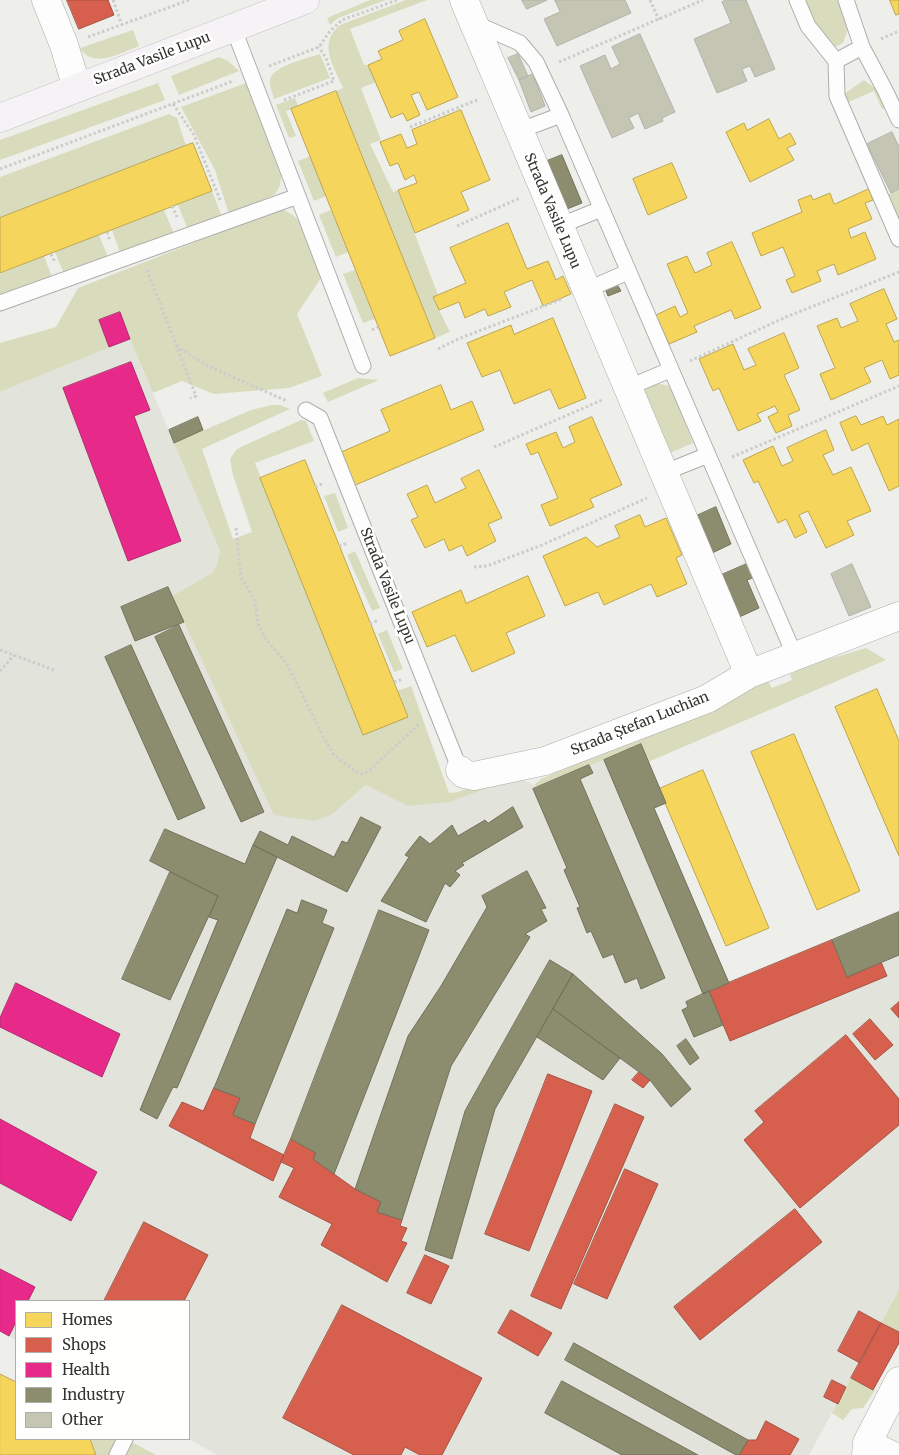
<!DOCTYPE html>
<meta charset="utf-8">
<style>
body{margin:0}
#map{position:relative;width:899px;height:1455px;overflow:hidden;background:#eeefeb;font-family:Merriweather,serif}
canvas{display:block}
.legend{position:absolute;left:15px;top:1300px;width:175px;height:140px;box-sizing:border-box;background:#fffffe;border:1px solid #aeaeac;margin:0;padding:6px 9px;list-style:none;font-size:15px;color:#343532}
.legend li{display:flex;align-items:center;gap:10px;height:25px}
.legend b{width:25px;border:1px solid #aeaeac}
</style>
<div id="map">
<canvas width="899" height="1455"></canvas>
<ul class="legend">
<li><b style="height:14px;background:#f6d55c"></b>Homes</li>
<li><b style="height:14px;background:#d6604d"></b>Shops</li>
<li><b style="height:14px;background:#e7298a"></b>Health</li>
<li><b style="height:14px;background:#8c8c6e"></b>Industry</li>
<li><b style="height:14px;background:#c4c5b2"></b>Other</li>
</ul>
</div>
<script>
const c = document.querySelector('canvas').getContext('2d');
c.lineJoin = 'round';
function fill(path, color) { c.fillStyle = color; c.fill(path, 'evenodd'); }
function strokePath(path, color, width, dash) { c.strokeStyle = color; c.lineWidth = width; c.lineCap = dash ? 'butt' : 'round'; c.setLineDash(dash || []); c.stroke(path); }
function drawText(font, color, halo, rows, align = 'center') {
  c.font = font + ' Merriweather,serif'; c.lineWidth = 5; c.setLineDash([]); c.textBaseline = 'middle'; c.strokeStyle = halo; c.fillStyle = color; for (const [text, x, y, turn = 0] of rows) {
    c.save(); c.translate(x, y); c.rotate((+turn || 0) * Math.PI / 180); c.textAlign = isNaN(turn) ? turn : align; if (halo) c.strokeText(text, 0, 0); c.fillText(text, 0, 0); c.restore();
  }
}
const built = new Path2D(`
 M130,339L220,551L217,564L212,573L172,596L331,815L366,785L408,806L517,777L538,787L604,760L666,803L655,809L729,983L832,940L847,977L899,955V1290L809,1455H218L188,1439L189,1301H16V1340L0,1331V392Z`);
const green = new Path2D(`
 M370,0H386L338,18L330,25L327,18Z
 M406,0H427L350,29L364,65H368L376,82L361,88L381,140L370,144L393,192L398,190L438,295L433,298L450,332L435,338L336,91L343,88C334,66 317,44 340,25Z
 M802,0H839L849,26L843,43L835,47C818,38 810,17 802,0Z
 M133,30L139,46C122,52 93,70 80,48Z
 M320,54L330,78L274,99C273,94 269,86 270,80C272,66 308,58 320,54Z
 M219,57L228,61L239,71L179,95L171,76Z
 M864,80L876,89L885,108L882,109L874,91L846,103L844,94Z
 M158,83L165,100L0,160V140Z
 M246,83L281,175C281,182 280,189 274,195L229,214L215,170L181,107Z
 M295,98L298,106L286,111L296,136L289,138L276,105Z
 M169,114L177,118L186,146L0,218V177Z
 M310,156L326,196L314,201L298,161Z
 M899,189V220L898,221L887,195Z
 M212,191L222,217L188,230L178,205Z
 M164,210L174,234L121,255L112,230Z
 M284,210L293,215L299,222L321,278L297,314L322,376L289,388L214,394L182,381L153,393L130,339L0,392V343L56,327L78,288L273,212Z
 M331,210L348,252L336,257L319,215Z
 M99,235L108,257L64,274L55,252Z
 M44,256L52,277L0,297V274Z
 M355,270L375,319L363,323L343,274Z
 M358,378L379,380L328,402L323,393Z
 M656,383L670,386L693,443L663,456L637,391Z
 M272,405H280L290,409L202,449L233,539L252,532L233,475L230,459L236,450L243,446L301,420L306,421L314,441L255,463L363,734L397,691L411,686L449,793L458,792L498,777H517L449,802L408,806L366,785L331,815L314,821L274,815L172,596L212,573L217,564L220,551L174,443L251,410Z
 M335,493L348,528L338,532L324,496Z
 M355,551L380,608L372,611L347,555Z
 M387,630L403,669L394,672L378,634Z
 M866,648L886,660L648,762L604,760L537,787L534,785L541,779L695,714L768,681L772,688L792,680L790,675L802,667Z
 M899,1290V1332L881,1323Z
 M851,1378L875,1390L863,1408L852,1409L843,1420L832,1413Z
 M90,1439H126L156,1455H96Z`);
const homes = new Path2D(`
 M890,0H899V14L896,15Z
 M425,19L458,97L427,110L419,92L411,95L420,115L407,121L403,113L391,118L368,65L382,59L378,51L403,40L399,31Z
 M336,91L435,338L390,356L291,109Z
 M461,110L490,180L461,192L469,210L415,233L398,190L417,183L414,175L405,180L398,163L390,166L380,142L401,134L407,148L417,144L412,130Z
 M769,119L779,139L790,133L796,144L787,148L794,160L750,182L726,132L744,123L747,130Z
 M193,143L212,191L0,273V218Z
 M672,163L687,198L648,215L633,179Z
 M869,189L873,200L865,203L872,219L848,229L851,238L865,232L876,259L838,275L834,264L817,271L821,281L792,293L786,280L795,276L783,247L761,256L752,233L802,212L798,200L811,195L813,200L830,193L834,204Z
 M508,223L527,269L548,261L556,280L563,276L571,294L543,306L532,280L504,292L511,307L488,316L485,309L465,318L459,302L439,310L433,297L466,283L450,248Z
 M732,242L761,308L735,319L731,310L694,326L697,332L669,344L656,315L675,306L680,317L688,313L667,264L687,256L695,273L712,265L707,253Z
 M884,289L897,319L886,324L894,342L899,340V375L890,379L882,360L864,368L871,382L831,400L820,374L835,368L817,326L837,318L841,328L858,321L850,304Z
 M553,318L586,398L559,409L550,389L514,404L500,370L482,377L467,343L511,325L514,334Z
 M784,333L799,368L784,375L800,410L788,415L792,426L776,433L768,417L778,412L775,406L757,414L761,421L738,431L719,388L713,391L699,359L733,344L744,370L756,365L748,349Z
 M441,385L451,410L472,401L484,430L353,486L339,453L390,431L381,410Z
 M856,416L861,425L883,416L887,425L899,419V486L889,491L868,443L852,451L840,423Z
 M592,417L622,485L590,499L594,507L550,526L541,505L558,498L538,452L531,455L526,444L556,432L563,448L575,442L569,427Z
 M826,430L834,450L823,455L833,475L851,467L871,511L847,521L854,535L826,548L808,511L799,515L807,532L795,538L786,519L778,523L758,481L754,483L743,460L773,446L782,466L793,461L787,448Z
 M305,460L408,717L363,735L260,478Z
 M479,470L502,518L488,524L496,541L467,556L462,545L449,551L444,539L425,548L411,520L418,517L407,494L427,485L435,503L466,488L461,479Z
 M640,515L645,527L666,518L682,555L676,558L687,584L657,597L651,584L604,605L598,592L565,606L543,556L586,537L597,547L620,537L615,526Z
 M528,576L545,616L506,633L515,653L472,672L455,635L427,647L412,612L461,590L466,603Z
 M877,689L899,741V856L835,707Z
 M794,734L860,891L817,910L751,752Z
 M703,770L769,928L726,946L659,789Z
 M0,1374L16,1382V1439H90L96,1455H0Z`);
const shops = new Path2D(`
 M67,0H108L114,15L79,29Z
 M832,940L847,977L881,962L887,976L730,1041L709,991Z
 M899,1002V1018L891,1009Z
 M870,1019L893,1045L875,1060L853,1034Z
 M846,1035L899,1099V1125L800,1208L744,1140L764,1122L755,1111Z
 M639,1072L650,1080L643,1088L632,1080Z
 M548,1074L592,1091L529,1251L485,1234Z
 M214,1088L240,1098L233,1115L255,1124L250,1138L284,1155L273,1181L169,1126L182,1102L203,1111Z
 M615,1104L644,1117L561,1309L531,1296Z
 M291,1139L316,1153L313,1159L355,1189L381,1202L377,1212L402,1220L400,1226L407,1228L401,1241L407,1243L387,1282L321,1245L332,1224L279,1197L294,1168L281,1162Z
 M625,1169L658,1184L607,1299L574,1284Z
 M795,1209L822,1242L700,1340L674,1307Z
 M144,1222L208,1255L184,1301H104Z
 M425,1255L449,1266L431,1304L407,1293Z
 M342,1305L482,1378L442,1455H420L405,1447L401,1455H354L283,1418Z
 M511,1310L552,1333L538,1356L498,1333Z
 M859,1311L881,1323L860,1363L838,1351Z
 M881,1323L899,1332V1343L873,1390L851,1378Z
 M832,1380L846,1387L838,1404L824,1397Z
 M766,1421L799,1439L790,1455H739L748,1440H756Z`);
const health = new Path2D(`
 M120,312L130,339L109,347L99,320Z
 M131,362L150,410L134,416L181,541L128,561L63,388Z
 M16,983L120,1034L102,1077L0,1027V1018Z
 M0,1119L97,1172L71,1221L0,1183Z
 M0,1269L35,1287L28,1301H16V1322L9,1336L0,1331Z`);
const industry = new Path2D(`
 M562,155L582,203L562,211L542,163Z
 M618,286L621,291L608,296L606,291Z
 M198,417L203,430L174,443L169,430Z
 M716,507L731,544L710,554L694,517Z
 M749,563L755,577L747,580L759,608L737,618L719,576Z
 M168,587L184,622L135,641L121,607Z
 M179,625L264,812L241,822L155,637Z
 M131,645L205,808L178,820L105,657Z
 M641,744L666,803L654,808L729,983L703,994L604,760Z
 M589,765L593,773L580,779L665,978L641,989L637,978L625,983L613,954L603,958L591,931L587,933L577,908L580,907L564,870L567,868L533,789Z
 M513,807L523,827L462,863L464,865L455,871L460,875L450,887L445,883L426,922L381,901L409,857L405,855L420,836L430,844L452,825L458,836L485,820L488,823Z
 M361,817L381,827L347,892L253,845L260,831L288,845L292,836L334,857L342,841L347,843Z
 M165,829L245,864L253,845L277,857L177,1088L173,1087L157,1119L140,1110L218,920L209,917L218,896L150,861Z
 M527,871L546,908L541,909L547,921L525,934L530,937L451,1066L402,1220L377,1212L381,1202L355,1189L408,1036L441,986L487,907L482,896Z
 M170,872L218,896L170,1000L122,979Z
 M302,900L327,910L322,923L334,928L255,1124L233,1115L240,1098L214,1088L287,909L297,913Z
 M379,910L429,930L334,1174L313,1159L316,1153L291,1139Z
 M899,912V955L847,977L832,940Z
 M550,960L573,974L495,1109L452,1259L425,1250L465,1111Z
 M573,974L662,1054L691,1089L671,1107L650,1080L553,1009Z
 M709,991L723,1025L694,1037L682,1010L688,1007L686,1002Z
 M553,1009L620,1058L603,1080L537,1037Z
 M686,1039L699,1058L690,1065L677,1046Z
 M574,1343L748,1440L739,1455H736L565,1360Z
 M562,1381L698,1455H622L545,1413Z`);
const building = new Path2D(`
 M522,0H547L527,9Z
 M555,0H625L631,13L557,46L544,19L560,12Z
 M727,0H746L775,69L755,77L750,66L742,69L747,81L717,93L694,39L731,23L722,2Z
 M640,34L675,112L662,118L663,121L645,129L638,113L629,118L634,128L612,138L580,66L605,55L611,69L620,64L612,47Z
 M518,54L528,76L519,80L508,58Z
 M533,74L545,106L531,112L519,80Z
 M892,132L899,147V189L891,193L867,144Z
 M852,564L871,607L849,616L831,574Z`);
const path = new Path2D(`
 M113,0L122,25
 M650,0L659,20
 M88,37L189,0
 M881,39L899,31
 M559,62L703,0
 M269,66L319,47L330,31L342,20L397,0
 M284,100L334,81L326,58L319,47
 M173,104L194,135L221,202
 M410,127L477,100
 M0,169L233,81
 M172,206L177,217
 M457,226L520,198
 M107,232L110,241
 M51,254L55,262
 M147,270L196,396L190,398
 M372,330L378,327
 M176,346L208,366L287,401
 M438,349L458,339L562,299
 M690,361L786,317L899,272
 M494,447L604,399
 M732,457L899,386
 M315,487L324,483
 M236,528L241,577L255,601L258,624L265,638L287,664L324,738L334,755L356,772L362,774L369,771L420,723
 M339,546L348,543
 M474,567L487,566L542,545L647,498
 M370,624L379,620
 M0,650L54,670
 M0,671L14,655
 M394,682L403,679`);
const lane = new Path2D(`
 M797,0L808,26L836,61L837,96L899,239
 M846,0L862,47L886,92L899,120
 M474,23L520,43L536,62L561,115L795,656
 M233,27L363,366
 M836,61L862,47
 M518,131L561,115
 M559,226L601,209
 M586,290L628,272
 M0,303L298,196
 M627,388L670,370
 M306,410L320,418L460,770
 M663,473L708,455
 M117,1455L125,1439`);
const street = new Path2D(`
 M46,0L64,45L77,88
 M464,0L749,674
 M460,770L464,774L474,776L545,761L707,699L749,674L899,616
 M867,1443L891,1455
 M866,1455L867,1443L899,1381`);
const primary = new Path2D(`
 M0,118L305,0`);
const streetNames = [
 ["Strada Vasile Lupu",152,59,-21],
 ["Strada Vasile Lupu",552,211,67],
 ["Strada Vasile Lupu",387,586,68],
 ["Strada Ștefan Luchian",640,724,-22]
];
fill(built, '#e2e3da');
fill(green, '#d9dbbd');
fill(homes, '#f6d55c');
strokePath(homes, '#bca54f', 1);
fill(shops, '#d6604d');
strokePath(shops, '#a55345', 1);
fill(health, '#e7298a');
strokePath(health, '#b12d70', 1);
fill(industry, '#8c8c6e');
strokePath(industry, '#72725c', 1);
fill(building, '#c4c5b2');
strokePath(building, '#b2b2af', 1);
strokePath(lane, '#adaeab', 17);
strokePath(street, '#adaeab', 29);
strokePath(primary, '#c5c0c6', 29);
strokePath(path, '#cccdcb', 3, [2.5, 2.5]);
strokePath(lane, '#fcfdfc', 15);
strokePath(street, '#fcfdfc', 28);
strokePath(primary, '#f6f3f7', 28);
drawText('14px', '#343532', '#fffffe', streetNames);
</script>
